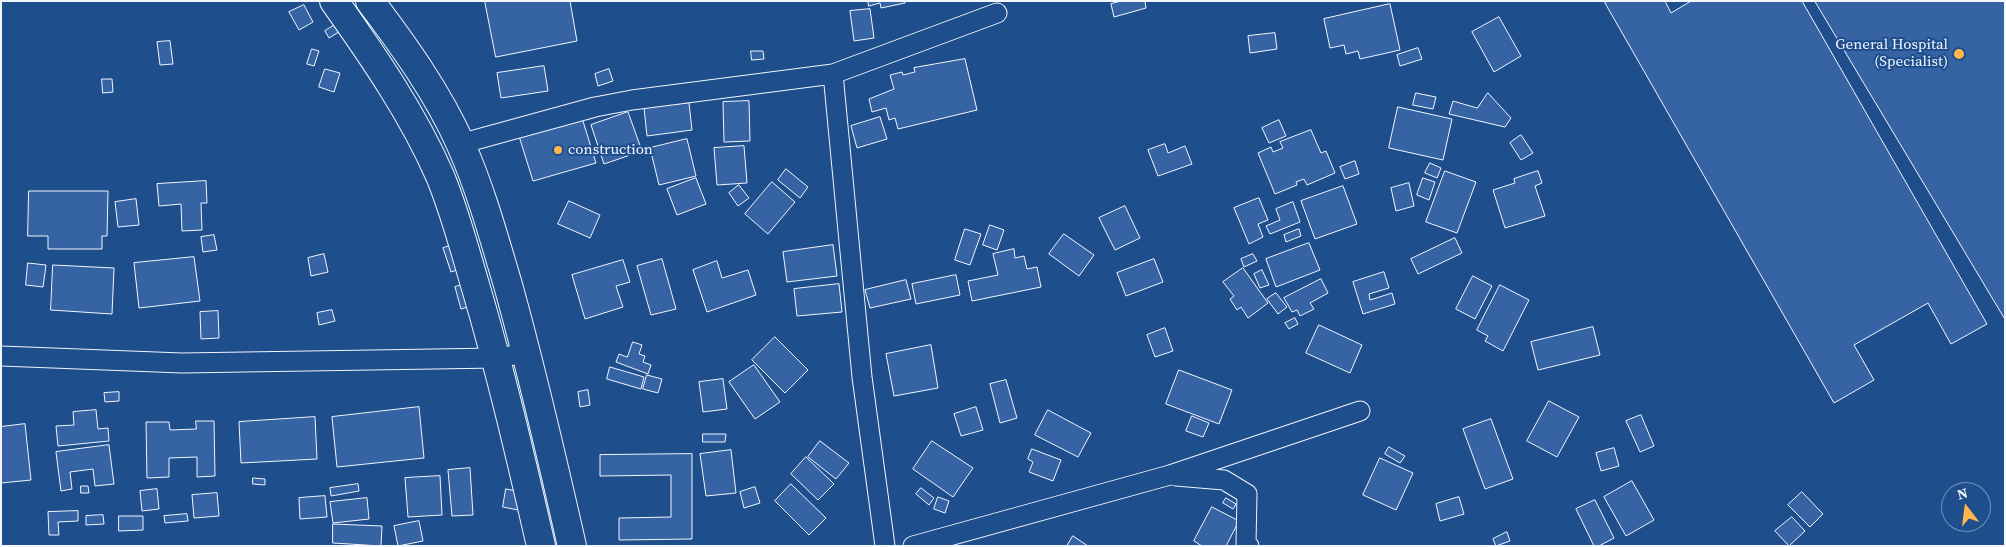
<!DOCTYPE html>
<style>
body{margin:0}
#map{position:relative;width:2006px;height:547px;overflow:hidden;background:#1f4e8c;font-family:"Source Serif 4",serif}
canvas{display:block}
.frame{position:absolute;inset:0;border:2px solid #f2f6ff;pointer-events:none}
.north{position:absolute;left:1941px;top:482px;width:50px;height:50px;box-sizing:border-box;background:#1f4e8c;border:1px solid #7391ba;border-radius:50%;rotate:345deg;font-size:14px;font-weight:700;line-height:20px;text-align:center;color:#f2f6ff}
.north::after{content:'';display:block;margin:auto;width:18px;height:22px;background:#ffb74d;clip-path:polygon(50% 0,100% 100%,50% 72%,0 100%)}
</style>
<div id="map">
<canvas width="2006" height="547"></canvas>
<div class="frame"></div>
<div class="north">N</div>
</div>
<script>
const c = document.querySelector('canvas').getContext('2d');
c.lineJoin = 'round';
function fill(path, color) { c.fillStyle = color; c.fill(path, 'evenodd'); }
function strokePath(path, color, width, dash) { c.strokeStyle = color; c.lineWidth = width; c.lineCap = dash ? 'butt' : 'round'; c.setLineDash(dash || []); c.stroke(path); }
function drawText(font, color, halo, rows, align = 'center') {
  c.font = font + ' "Source Serif 4",serif'; c.lineWidth = 4; c.setLineDash([]); c.textBaseline = 'middle'; c.strokeStyle = halo; c.fillStyle = color; for (const [text, x, y, turn = 0] of rows) {
    c.save(); c.translate(x, y); c.rotate((+turn || 0) * Math.PI / 180); c.textAlign = isNaN(turn) ? turn : align; if (halo) c.strokeText(text, 0, 0); c.fillText(text, 0, 0); c.restore();
  }
}
const building = new Path2D(`
 M485,1H570L577,41L496,57Z
 M868,1H905V3L881,8L880,3L869,6Z
 M1122,1H1145L1146,8L1114,17L1111,4Z
 M1608,1H1665L1671,13L1691,1H1802L1987,324L1951,344L1928,303L1854,345L1874,380L1834,403L1605,3Z
 M1815,1H2005V319Z
 M1390,4L1400,50L1360,59L1358,51L1346,54L1344,45L1330,48L1324,19Z
 M304,5L313,22L299,30L289,12Z
 M870,9L874,38L854,41L850,11Z
 M1499,17L1521,56L1494,72L1472,32Z
 M338,23L342,30L329,38L325,31Z
 M1275,33L1277,49L1250,53L1248,36Z
 M170,41L173,64L160,65L157,42Z
 M1418,48L1422,59L1400,66L1397,55Z
 M312,49L319,51L314,66L307,64Z
 M751,51H763L764,59L752,60Z
 M965,59L977,110L898,129L895,118L889,120L886,108L872,112L869,99L894,89L890,75L902,72L903,75L915,72L914,68Z
 M544,66L548,91L501,98L497,73Z
 M325,69L340,73L334,92L319,87Z
 M609,69L613,81L598,86L595,74Z
 M102,79H112L113,92L103,93Z
 M1416,93L1436,97L1433,109L1413,105Z
 M1488,93L1511,118L1505,127L1449,114L1453,101L1477,108Z
 M749,101L750,141L724,142L723,102Z
 M689,103L692,130L647,136L644,108Z
 M1398,107L1452,119L1443,160L1389,148Z
 M628,112L642,151L604,164L591,125Z
 M880,117L887,139L857,148L851,126Z
 M582,118L596,163L533,181L519,136Z
 M1279,120L1286,136L1269,143L1262,128Z
 M1311,130L1321,153L1326,151L1335,173L1307,185L1304,179L1296,182L1297,185L1275,194L1258,153L1271,147L1273,152L1283,148L1280,142Z
 M1521,135L1533,153L1521,160L1510,143Z
 M687,139L696,176L659,185L650,148Z
 M1165,144L1168,153L1185,146L1192,164L1158,176L1148,150Z
 M744,146L747,183L717,185L714,148Z
 M1355,161L1359,174L1345,179L1340,167Z
 M1430,163L1441,168L1437,178L1425,173Z
 M786,169L808,187L800,198L778,180Z
 M1445,171L1476,182L1457,233L1426,222Z
 M1538,171L1542,183L1535,186L1545,216L1505,228L1493,190L1515,183L1514,179Z
 M696,178L706,204L677,215L667,189Z
 M1423,178L1435,182L1429,200L1417,195Z
 M206,181L207,203H201L202,230L182,231L181,204L159,206L157,184Z
 M772,182L795,202L768,234L745,214Z
 M1409,183L1414,206L1396,211L1391,188Z
 M739,185L749,198L738,206L729,193Z
 M1343,186L1357,224L1315,239L1301,201Z
 M29,191H108L107,236H102V249H48V236H28Z
 M1259,198L1268,220L1258,224L1263,237L1249,244L1234,208Z
 M136,199L139,225L118,227L115,202Z
 M569,201L600,215L590,238L558,224Z
 M1293,202L1300,222L1270,234L1266,226L1280,220L1276,209Z
 M1125,206L1140,238L1115,250L1099,218Z
 M990,225L1004,230L997,250L983,245Z
 M965,229L981,234L970,265L955,260Z
 M1299,229L1301,236L1286,242L1284,235Z
 M1064,234L1094,255L1079,276L1049,254Z
 M214,235L217,250L203,252L201,237Z
 M1455,238L1462,253L1418,274L1411,259Z
 M1309,243L1320,270L1276,287L1266,259Z
 M833,245L837,276L787,282L783,252Z
 M450,246L457,270L451,272L443,248Z
 M1014,249L1015,258L1024,256L1027,269L1037,267L1041,287L972,301L968,281L998,275L993,254Z
 M324,254L328,272L311,276L308,258Z
 M1253,254L1257,261L1244,267L1241,259Z
 M194,257L200,301L139,308L134,263Z
 M662,259L676,309L651,315L637,266Z
 M1154,259L1163,282L1126,296L1117,273Z
 M623,260L630,282L616,286L623,307L585,319L572,275Z
 M717,261L722,278L748,270L756,295L707,312L693,270Z
 M28,263L46,265L43,287L26,285Z
 M53,265L114,268L112,314L51,310Z
 M1243,268L1268,303L1248,318L1241,307L1237,310L1230,299L1234,296L1223,282Z
 M1262,270L1269,285L1260,288L1254,274Z
 M1384,272L1389,288L1369,294L1370,300L1392,293L1395,304L1363,314L1353,282Z
 M956,275L960,295L916,304L912,284Z
 M1473,276L1492,286L1475,319L1456,309Z
 M1321,279L1328,293L1310,303L1314,309L1300,316L1297,310L1292,312L1284,298Z
 M906,280L911,299L870,308L865,290Z
 M465,284L471,306L461,309L455,287Z
 M839,284L842,312L797,316L794,289Z
 M1500,285L1529,300L1503,351L1485,341L1488,336L1477,330Z
 M1276,293L1287,307L1278,314L1267,299Z
 M332,310L335,321L319,325L317,313Z
 M218,311L219,338L201,339L200,312Z
 M1295,318L1298,324L1289,329L1285,323Z
 M1319,325L1362,345L1350,373L1306,353Z
 M1593,327L1600,355L1538,370L1531,342Z
 M1165,328L1173,351L1155,357L1147,335Z
 M775,337L808,370L785,393L752,360Z
 M633,342L642,345L639,354L645,356L643,362L651,365L648,374L616,362L619,354L627,357Z
 M931,345L938,388L894,396L886,354Z
 M754,365L780,402L755,419L729,382Z
 M610,367L644,377L641,389L607,379Z
 M1179,370L1232,390L1219,424L1166,404Z
 M647,375L662,379L658,393L643,389Z
 M723,379L727,409L703,412L699,382Z
 M1006,380L1017,418L1000,423L990,384Z
 M588,390L590,405L580,407L578,392Z
 M119,392V401L105,402L104,393Z
 M1549,401L1579,417L1557,457L1527,441Z
 M419,407L424,458L337,467L332,417Z
 M976,407L983,430L961,436L954,414Z
 M96,410L98,429L108,428L109,441L58,446L56,426L74,425L73,412Z
 M1048,410L1091,433L1078,457L1035,435Z
 M1641,415L1654,446L1640,452L1626,421Z
 M1192,416L1209,423L1203,437L1186,431Z
 M315,417L317,459L241,463L239,422Z
 M1491,419L1513,479L1485,489L1463,429Z
 M196,421H214L215,476L197,477V457L169,458V477L147,478L146,422H169L170,430L196,429Z
 M25,424L31,480L1,483V427Z
 M703,434H726L725,442H703Z
 M820,441L849,463L836,479L808,457Z
 M932,441L973,468L953,497L913,469Z
 M109,445L114,484L95,486L93,469L70,472L72,489L61,491L56,452Z
 M1389,447L1405,456L1400,463L1385,454Z
 M1614,448L1619,466L1601,471L1596,453Z
 M1032,449L1061,460L1053,481L1029,472L1033,462L1028,459Z
 M731,450L736,493L706,496L700,454Z
 M692,454V539L619,540V518L671,517V475L600,476V455Z
 M806,457L834,484L818,500L791,474Z
 M1380,458L1413,473L1396,510L1363,495Z
 M470,468L473,515L452,516L448,470Z
 M440,476L442,515L408,517L405,478Z
 M253,478L265,479V485L253,484Z
 M1632,481L1654,520L1626,536L1604,497Z
 M358,484L359,491L331,496L330,488Z
 M791,484L826,518L809,535L775,501Z
 M81,486H88L89,493H81Z
 M755,487L760,503L744,508L740,492Z
 M921,488L934,498L929,505L916,494Z
 M157,489L159,509L142,511L140,491Z
 M506,489L522,492L518,510L503,507Z
 M1802,492L1823,514L1810,527L1788,505Z
 M217,493L219,516L194,518L192,495Z
 M325,496L327,517L300,519L299,498Z
 M938,497L949,501L945,513L934,509Z
 M1459,497L1464,514L1440,521L1436,504Z
 M367,498L369,519L333,523L330,502Z
 M1226,498L1236,504L1233,509L1223,503Z
 M1595,500L1614,538L1599,546H1594L1576,509Z
 M1212,507L1239,521L1226,546H1202L1194,541Z
 M78,511V521L58,522L59,535H49L48,512Z
 M187,514L188,521L165,523L164,516Z
 M103,515L104,524L86,525V516Z
 M119,516H143V530L119,531Z
 M1792,517L1805,531L1789,546L1775,531Z
 M419,521L423,541L398,546L394,526Z
 M333,524L382,526L381,546L333,543Z
 M1507,532L1510,541L1496,546L1493,539Z
 M1073,536L1088,546H1067Z`);
const street = new Path2D(`
 M833,74L862,377L885,546
 M460,144L595,107L632,100L833,74L997,13
 M1,356L182,363L497,358L527,353
 M1176,476L1224,480L1247,494L1246,543L1249,546
 M913,546L1170,475L1360,411`);
const secondary = new Path2D(`
 M334,1C373,56 413,114 440,176C455,212 465,251 476,288C501,373 521,459 541,546
 M370,1C404,46 438,93 461,145C481,190 494,238 508,285C532,371 552,458 572,546`);
const markers = [
 [1959,54,6,"#ffb74d"],
 [558,150,5,"#ffb74d"]
];
const poiNames = [
 ["General Hospital",1948,45],
 ["(Specialist)",1948,62],
 ["construction",568,150,"left"]
];
fill(building, '#3563a3');
strokePath(building, '#f2f6ff', 1);
strokePath(street, '#f2f6ff', 21);
strokePath(secondary, '#f2f6ff', 30);
strokePath(street, '#1f4e8c', 19);
strokePath(secondary, '#1f4e8c', 28);
for (const [x, y, r, color] of markers) { const dot = new Path2D(); dot.arc(x, y, r, 0, 2 * Math.PI); c.fillStyle = color; c.fill(dot); strokePath(dot, '#1f4e8c', 2); }
drawText('15px', '#f2f6ff', '#1f4e8c', poiNames, 'right');
</script>
